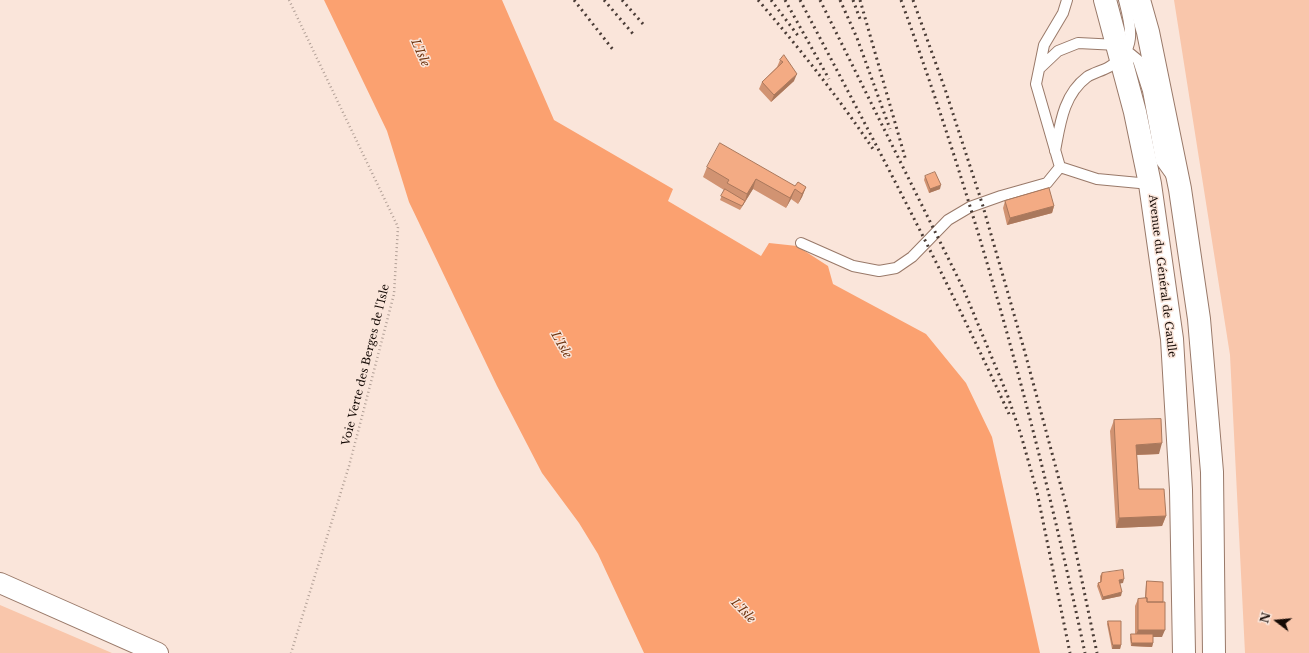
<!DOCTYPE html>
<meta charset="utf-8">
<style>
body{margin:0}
#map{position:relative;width:1309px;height:653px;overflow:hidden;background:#fae5da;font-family:"Libre Baskerville",serif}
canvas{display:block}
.north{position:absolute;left:1257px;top:601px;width:40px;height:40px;-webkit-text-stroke:3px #fae5da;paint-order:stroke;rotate:286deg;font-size:11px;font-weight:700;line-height:16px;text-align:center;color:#150a05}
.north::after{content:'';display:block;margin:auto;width:14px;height:18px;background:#150a05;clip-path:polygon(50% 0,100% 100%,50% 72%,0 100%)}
</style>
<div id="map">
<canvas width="1309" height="653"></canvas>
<div class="north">N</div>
</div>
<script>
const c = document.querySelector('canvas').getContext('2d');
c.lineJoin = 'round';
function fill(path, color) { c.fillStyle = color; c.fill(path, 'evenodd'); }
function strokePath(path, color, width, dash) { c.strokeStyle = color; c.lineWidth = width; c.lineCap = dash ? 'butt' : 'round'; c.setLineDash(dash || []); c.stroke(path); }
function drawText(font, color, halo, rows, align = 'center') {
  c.font = font + ' "Libre Baskerville",serif'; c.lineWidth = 3; c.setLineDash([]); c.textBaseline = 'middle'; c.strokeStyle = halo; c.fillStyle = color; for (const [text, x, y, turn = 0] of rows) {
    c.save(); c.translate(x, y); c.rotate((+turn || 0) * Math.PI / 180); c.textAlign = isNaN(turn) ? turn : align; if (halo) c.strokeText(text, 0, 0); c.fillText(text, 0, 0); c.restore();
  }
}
const green = new Path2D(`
 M1174,0H1309V653H1245L1230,355Z
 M0,605L112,653H0Z`);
const water = new Path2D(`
 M324,0H502L554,120L673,189L668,201L761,256L769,243L797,246L828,266L833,284L926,334L966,383L992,437L1040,653H644L598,554L579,523L542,473L497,386L409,202L387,131Z`);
const path = new Path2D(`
 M289,0L398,227L394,294L349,466L291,653`);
const service = new Path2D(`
 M1040,68L1058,51L1078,43L1118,45L1127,51L1138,60L1148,91L1161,161L1171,175
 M1055,151C1060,125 1063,95 1087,77C1093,73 1102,71 1109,67C1138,51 1131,27 1124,0
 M1060,167L1036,84L1044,45L1063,13L1067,0
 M1060,167L1097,179L1150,184
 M801,243L853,266L879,271L896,268L912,257L948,220L970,207L1001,196L1047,183L1060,167`);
const minor = new Path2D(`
 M0,583L158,653`);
const secondary = new Path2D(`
 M1105,0L1135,112L1150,184L1172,339L1181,490L1184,653
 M1139,0L1148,32L1180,189L1199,319L1212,472L1214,653`);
const rail = new Path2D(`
 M574,0L614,51
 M604,0L634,35
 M622,0L643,24
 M758,0C800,49 839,98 875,152
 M771,0L799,37
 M785,0L829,79
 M800,0C872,137 945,274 1009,414
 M820,0L963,288L1007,394L1021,435L1037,492L1070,653
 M840,0L857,38L890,129
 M853,0L860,19
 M860,0L906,161
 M901,0C978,212 1038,432 1085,653
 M913,0L945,89L982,203L1024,349L1067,509L1097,653`);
const wall = new Path2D(`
 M784,55L794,81L771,102L759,89L762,82L777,67L780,60Z
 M707,167L795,186L806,187L802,197L798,204L791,199L786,208L753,189L740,210L720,200L724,190L703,177Z
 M925,176L940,189L929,193L924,180Z
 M1005,201L1054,206L1052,213L1007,225L1003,208Z
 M1114,420L1159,454L1137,455L1139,489L1166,516L1162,526L1116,528L1110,431Z
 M1102,573L1123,583H1120L1121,596L1102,600L1097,586L1098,583L1100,582V576Z
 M1147,581L1162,637H1153V643L1152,647L1131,646L1130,638L1131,634H1135V606L1138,599L1145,598L1146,585Z
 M1108,621L1121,645L1120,649H1112L1107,624Z`);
const shadedWall = new Path2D(`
 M797,74L794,81L771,102L774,95Z
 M756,179L753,189L740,210L745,201L747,194Z
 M941,185L940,189L929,193L930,189Z
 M806,187L802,197L798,204L802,194Z
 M795,189L791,199L786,208L790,198Z
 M1054,206L1052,213L1007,225L1010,218Z
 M1162,443L1159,454L1133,455L1136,445Z
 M1166,516L1162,526L1116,528L1119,518Z
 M1124,579L1123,583L1118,584L1119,580Z
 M1122,592L1121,596L1102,600L1103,597Z
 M1138,630H1165L1162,637H1135Z
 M1132,643H1153L1152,647L1131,646Z
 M1113,645H1121L1120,649H1112Z`);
const building = new Path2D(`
 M784,55L797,74L774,95L762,82L783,62L780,60Z
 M720,143L795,186L798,182L806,187L802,194L795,189L790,198L756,179L747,194L727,183L729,180L707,167Z
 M935,172L941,185L930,189L925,176Z
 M1049,188L1054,206L1010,218L1005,201Z
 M725,189L745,201L742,206L721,196Z
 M1161,419L1162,443L1136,445L1139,489H1164L1166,516L1119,518L1114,420Z
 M1123,570L1124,579L1119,580L1122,592L1103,597L1098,583L1101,582L1102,573Z
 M1147,581L1163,582V602H1147V598H1146Z
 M1147,598V602H1165V630H1138V599Z
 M1108,621H1121V645H1113Z
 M1131,634H1153V643H1132Z`);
const streetNames = [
 ["Avenue du Général de Gaulle",1162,276,83],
 ["Voie Verte des Berges de l'Isle",366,365,-76]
];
const waterNames = [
 ["L'Isle",420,53,66],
 ["L'Isle",561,345,60],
 ["L'Isle",743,611,46]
];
fill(green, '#f9c6ab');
fill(water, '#fba170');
strokePath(service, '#997969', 12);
strokePath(minor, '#997969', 22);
strokePath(secondary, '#997969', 24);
strokePath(path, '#b2a097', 2.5, [1, 3]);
strokePath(service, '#fff', 10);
strokePath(minor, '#fff', 20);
strokePath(secondary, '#fff', 22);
strokePath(rail, '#4a3c36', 3, [2, 4]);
fill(wall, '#d19372');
fill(shadedWall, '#aa785c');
fill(building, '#f3ab84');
strokePath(building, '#aa785c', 1);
drawText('11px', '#150a05', '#fae5da', streetNames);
drawText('italic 12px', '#6e3511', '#fae5da', waterNames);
</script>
